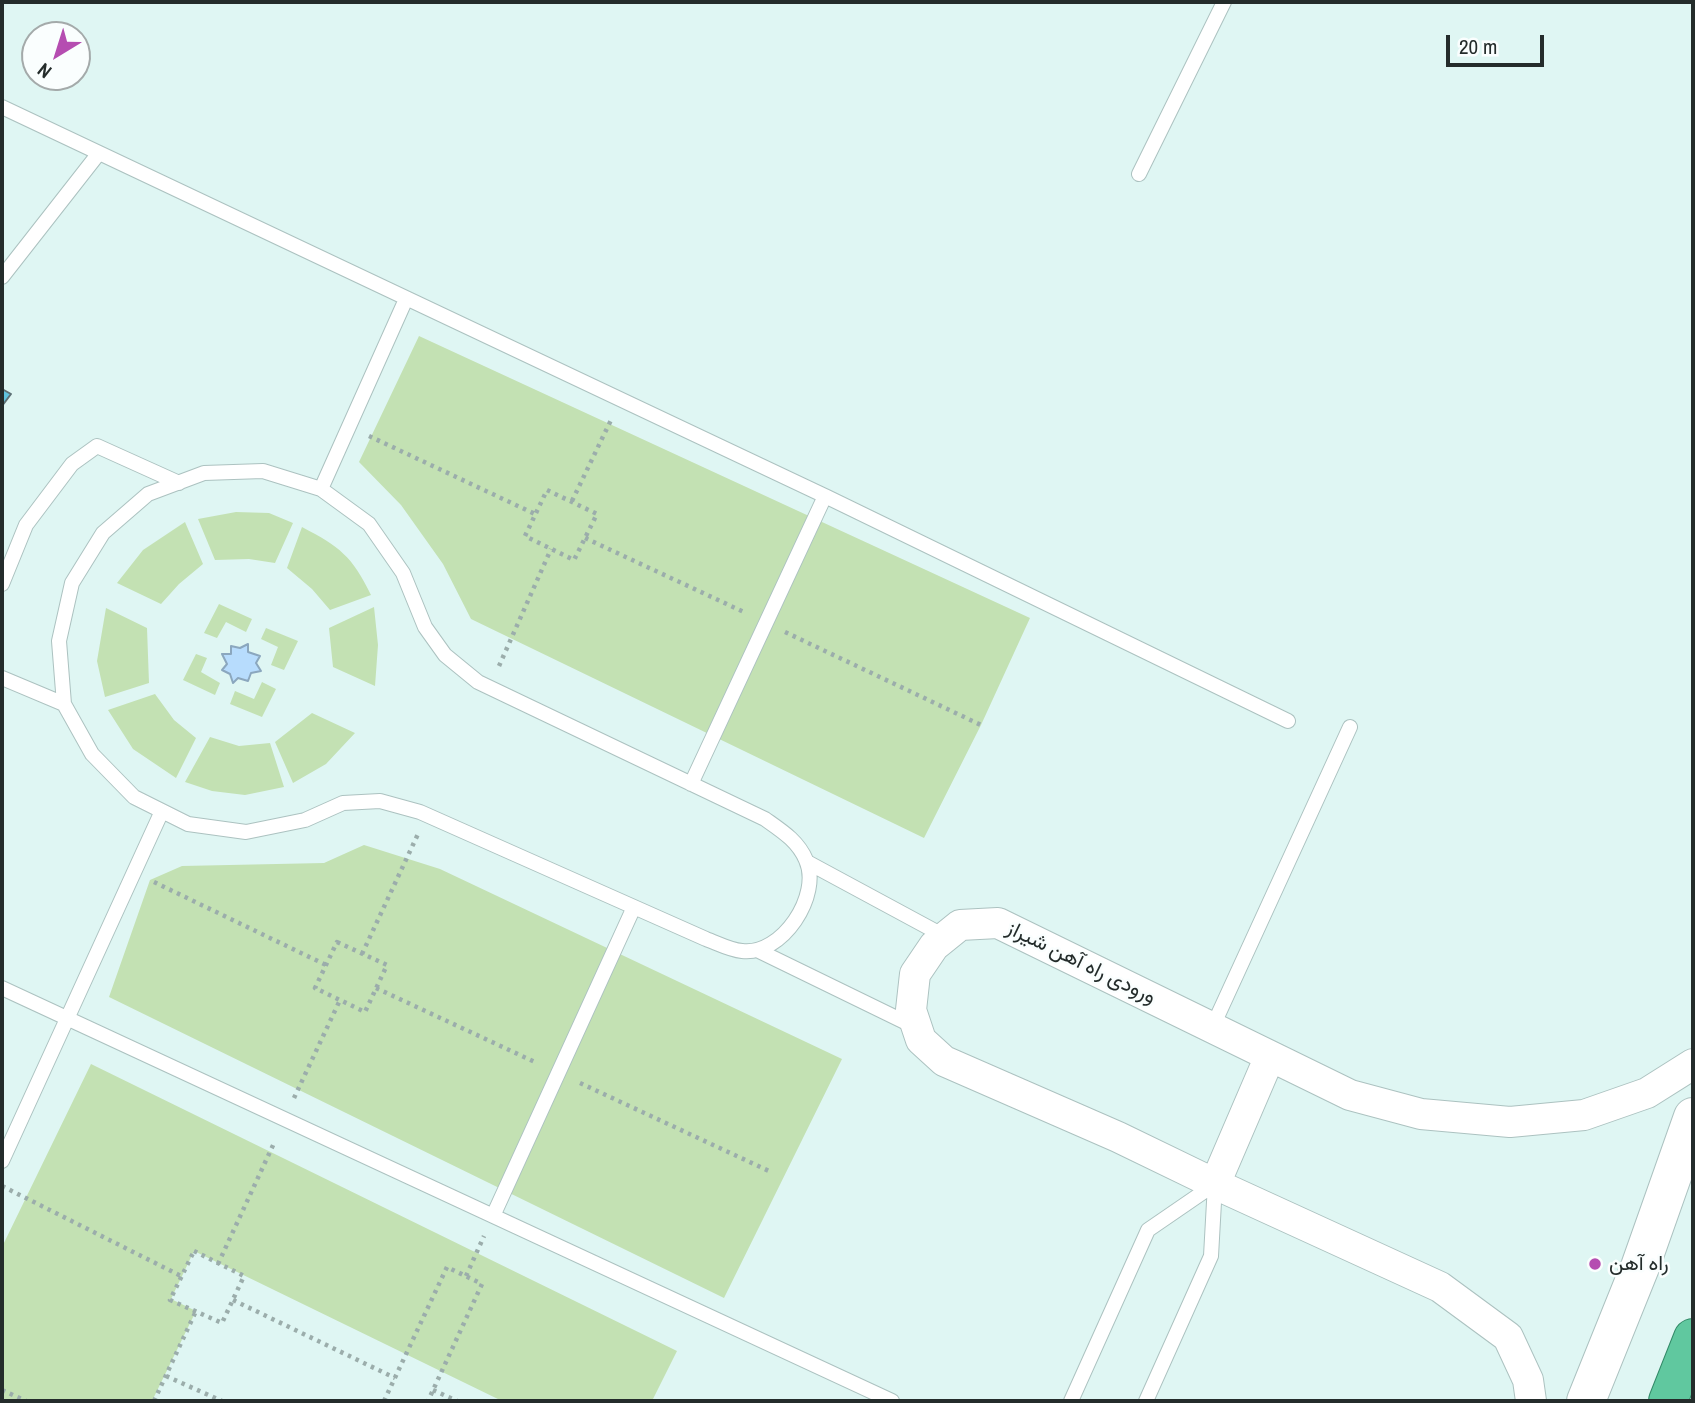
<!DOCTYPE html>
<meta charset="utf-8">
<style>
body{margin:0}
#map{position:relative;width:1695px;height:1403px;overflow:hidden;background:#dff6f3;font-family:"Archivo Narrow",sans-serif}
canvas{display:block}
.frame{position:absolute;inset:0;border:4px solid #242c2b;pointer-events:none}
.north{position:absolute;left:21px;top:21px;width:70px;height:70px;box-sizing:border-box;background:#fafefe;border:2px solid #a4aaaa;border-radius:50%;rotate:218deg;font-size:19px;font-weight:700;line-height:28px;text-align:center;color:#242c2b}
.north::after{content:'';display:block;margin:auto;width:24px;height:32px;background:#b54db1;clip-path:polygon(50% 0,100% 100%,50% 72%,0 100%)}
.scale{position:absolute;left:1446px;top:35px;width:98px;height:32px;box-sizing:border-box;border:4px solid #242c2b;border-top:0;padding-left:9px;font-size:21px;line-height:24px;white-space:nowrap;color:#242c2b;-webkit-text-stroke:5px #fafefe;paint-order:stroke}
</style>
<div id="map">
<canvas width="1695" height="1403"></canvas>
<div class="frame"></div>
<div class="north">N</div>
<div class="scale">20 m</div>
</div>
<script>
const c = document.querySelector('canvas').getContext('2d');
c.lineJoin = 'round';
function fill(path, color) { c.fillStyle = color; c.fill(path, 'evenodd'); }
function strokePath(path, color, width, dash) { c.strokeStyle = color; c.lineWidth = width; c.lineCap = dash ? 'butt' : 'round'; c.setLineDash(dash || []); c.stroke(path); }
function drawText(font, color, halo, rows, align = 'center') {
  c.font = font + ' "Archivo Narrow",Vazirmatn,sans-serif'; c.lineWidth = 5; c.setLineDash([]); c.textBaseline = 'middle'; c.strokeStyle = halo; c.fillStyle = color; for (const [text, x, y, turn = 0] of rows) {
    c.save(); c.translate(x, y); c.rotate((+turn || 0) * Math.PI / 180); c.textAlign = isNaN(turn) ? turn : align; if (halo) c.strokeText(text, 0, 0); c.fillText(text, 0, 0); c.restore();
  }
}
const green = new Path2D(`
 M419,336L1030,618L981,725L924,838L471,619L443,564L401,505L359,462Z
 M236,512L269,513L293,523L275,563L249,559L215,560L198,519Z
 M185,522L203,564L179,584L161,604L117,583L143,550Z
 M302,527C340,547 352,556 371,595L330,610L312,589L287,568Z
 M219,604L252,619L246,632L226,622L217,638L204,633Z
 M374,607L378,645L375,686L333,667L329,628Z
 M106,608L147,628L149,683L105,697L97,661Z
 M266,628L298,641L284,670L271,665L278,647L261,639Z
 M196,654L207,658L201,672L220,683L215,695L183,680Z
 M262,682L276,689L262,717L230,704L235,691L254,699Z
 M155,694L174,720L196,738L176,778L133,749L108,710Z
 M312,713L355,733L326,764L293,783L275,742Z
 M210,737L239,746L270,743L284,787L245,795L212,791L185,782Z
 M364,845L440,869L842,1059L724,1298L109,997L150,880L182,866L324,863Z
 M91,1064L677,1351L652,1401H502L194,1251L171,1299L196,1311L152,1401H2V1247Z`);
const water = new Path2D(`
 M248,644V652L260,656L256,663L261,671L251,673L248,681L238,678L233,683L230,674L222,670L227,664L222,654H231V646L240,648Z`);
const building = new Path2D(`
 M2,389L11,394L2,406Z`);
const path = new Path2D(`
 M369,436L535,514
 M547,490L597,514L574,560L525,536Z
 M572,501L611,420
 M585,538L746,613
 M785,632L981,725
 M499,666L551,549
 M154,882L326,965
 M337,942L387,965L365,1012L315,988Z
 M362,954L418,834
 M376,988L537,1063
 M580,1083L769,1171
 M294,1098L340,1000
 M2,1186L183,1277
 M194,1251L244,1276L222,1323L170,1300Z
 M218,1264L275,1141
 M466,1276L484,1236
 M233,1300L395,1378
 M166,1376L222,1401
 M2,1390L26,1401
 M433,1390L457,1401
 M154,1401L196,1311
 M384,1401L447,1267L482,1284L428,1401`);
const service = new Path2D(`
 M2,107L825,496L691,784
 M1139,174L1224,2
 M2,277L99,153
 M263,471L321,489L369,524L403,573L425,627L445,655L478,682L765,819C782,831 798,841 806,860C822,895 782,956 742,951C730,950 717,943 706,939L420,812L380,801L343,803L305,820L246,832L188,824L134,797L92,754L64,704L59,641L72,583L103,533L148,494L204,473Z
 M321,489L406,299
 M825,496L1288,721
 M2,584L26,525L72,464L97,446L179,483
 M2,678L64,704
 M807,862L946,937
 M757,950L913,1026
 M2,988L892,1401
 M1212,1028L1350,727
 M2,1161L162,811
 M493,1216L634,907
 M1071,1401L1148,1230L1215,1184
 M1146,1401L1211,1256L1215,1184`);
const minor = new Path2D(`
 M1215,1184L1270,1056
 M1531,1401L1528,1380L1508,1337L1440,1287L1215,1184L1118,1137L944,1061L921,1040L911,1010L915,974L934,946L960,925L998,923L1350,1095L1421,1114L1510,1122L1584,1115L1647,1093L1693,1064`);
const secondary = new Path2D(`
 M1586,1401L1640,1267L1693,1117`);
const trunk = new Path2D(`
 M1668,1401L1693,1338`);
const markers = [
 [1595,1264,7,"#b54db1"]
];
const streetNames = [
 ["ورودی راه آهن شیراز",1081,963,26]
];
const poiNames = [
 ["راه آهن",1609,1264]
];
fill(green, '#c3e1b3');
fill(water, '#b7dcfd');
strokePath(water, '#8ba7be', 2);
fill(building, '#61c4df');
strokePath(building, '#5e7176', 2);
strokePath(service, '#acc2c0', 16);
strokePath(minor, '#acc2c0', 32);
strokePath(secondary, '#acc2c0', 40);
strokePath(trunk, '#328967', 40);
strokePath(path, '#9badab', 4.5, [3.5, 5]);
strokePath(service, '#fff', 14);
strokePath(minor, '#fff', 30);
strokePath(secondary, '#fff', 38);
strokePath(trunk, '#60c89f', 38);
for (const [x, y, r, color] of markers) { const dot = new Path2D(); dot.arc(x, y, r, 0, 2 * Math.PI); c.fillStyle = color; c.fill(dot); strokePath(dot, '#fafefe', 2.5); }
drawText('21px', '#242c2b', '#fafefe', streetNames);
drawText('21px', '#242c2b', '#fafefe', poiNames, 'left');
</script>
